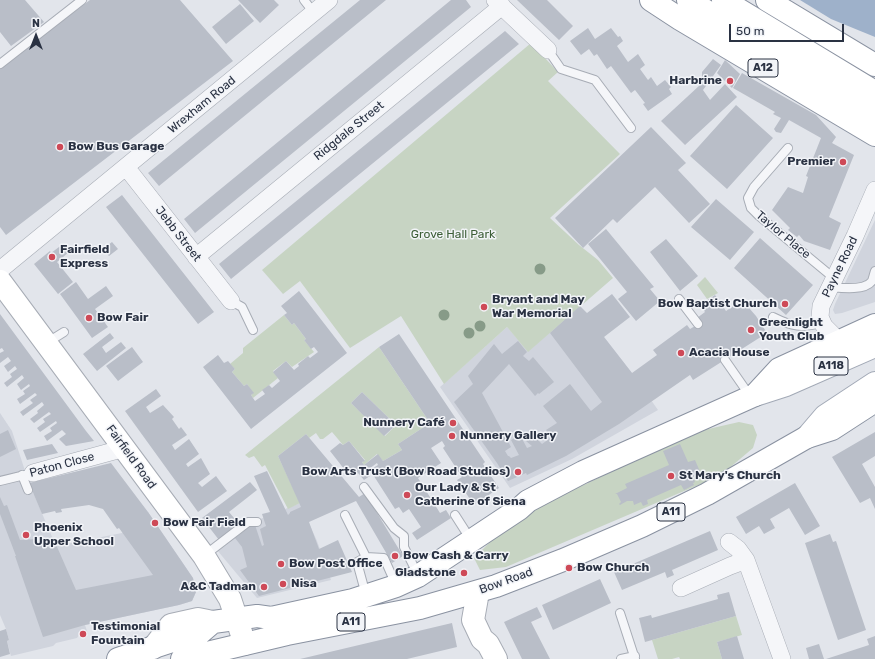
<!DOCTYPE html>
<meta charset="utf-8">
<style>
body{margin:0}
#map{position:relative;width:875px;height:659px;overflow:hidden;background:#e2e5eb;font-family:Rubik,sans-serif}
canvas{display:block}
.north{position:absolute;left:16px;top:16px;width:40px;height:40px;-webkit-text-stroke:3px #f2f4f8;paint-order:stroke;rotate:0deg;font-size:11px;font-weight:700;line-height:16px;text-align:center;color:#2a3243}
.north::after{content:'';display:block;margin:auto;width:14px;height:18px;background:#2a3243;clip-path:polygon(50% 0,100% 100%,50% 72%,0 100%)}
.scale{position:absolute;left:729px;top:24px;width:115px;height:18px;box-sizing:border-box;border:2px solid #2a3243;border-top:0;padding-left:5px;font-size:12px;line-height:14px;white-space:nowrap;color:#2a3243;-webkit-text-stroke:3px #f2f4f8;paint-order:stroke}
</style>
<div id="map">
<canvas width="875" height="659"></canvas>
<div class="north">N</div>
<div class="scale">50 m</div>
</div>
<script>
const c = document.querySelector('canvas').getContext('2d');
c.lineJoin = 'round';
function fill(path, color) { c.fillStyle = color; c.fill(path, 'evenodd'); }
function strokePath(path, color, width, dash) { c.strokeStyle = color; c.lineWidth = width; c.lineCap = dash ? 'butt' : 'round'; c.setLineDash(dash || []); c.stroke(path); }
function drawText(font, color, halo, rows, align = 'center') {
  c.font = font + ' Rubik,sans-serif'; c.lineWidth = 3; c.setLineDash([]); c.textBaseline = 'middle'; c.strokeStyle = halo; c.fillStyle = color; for (const [text, x, y, turn = 0] of rows) {
    c.save(); c.translate(x, y); c.rotate((+turn || 0) * Math.PI / 180); c.textAlign = isNaN(turn) ? turn : align; if (halo) c.strokeText(text, 0, 0); c.fillText(text, 0, 0); c.restore();
  }
}
const built = new Path2D(`
 M875,220V302L842,313L835,314L833,310L835,304Z
 M580,306L632,373L658,410L572,459L510,488L440,387L507,327L528,351Z
 M0,413L12,431L29,483L56,546L122,533L148,512L193,578L196,592L192,601L179,605L85,625L88,634L79,635L77,638L56,643L53,646L11,656L7,641L9,640L6,629L0,615Z
 M300,503L317,541L331,580L257,598L217,550L248,524Z`);
const green = new Path2D(`
 M531,43L558,72L548,81L620,154L550,218L579,245L598,260L613,278L528,352L507,327L444,384L401,316L350,348L300,281L283,294L262,270Z
 M705,277L718,293L707,299L697,285Z
 M284,315L292,325L294,323L306,339L304,340L314,352L292,367L286,361L273,371L278,378L253,398L251,395L253,393L247,384L244,386L232,372L235,369L230,364L243,353V348Z
 M379,347L430,423L398,444L402,450L383,461L377,454L364,465L362,462L365,460L349,441L343,445L332,432L323,439H320L316,433L309,438L306,434L278,456L300,503L288,509L265,465L262,467L254,456L249,458L245,455ZM362,392L396,425L385,436L351,403Z
 M739,422L753,425L757,435L753,448L727,470L710,480L506,567L480,570L474,558L493,539L531,510L695,432Z
 M736,616L742,635L717,642L722,659H680L679,657L672,659H658L652,640Z`);
const water = new Path2D(`
 M800,0H875V37L831,19Z`);
const building = new Path2D(`
 M0,0H25L44,22L11,46L0,32Z
 M90,0H180L233,61L6,235L0,227V67Z
 M238,0H274L279,5L260,23Z
 M360,0H386L159,186L148,173Z
 M451,0H466L471,7L195,233L184,219Z
 M517,0H547L573,26L559,40Z
 M240,4L254,21L226,44L212,27Z
 M588,28L595,39L611,28L618,37L620,36L623,41L617,46L628,62L638,54L645,65L640,69L648,80L651,77L657,86L665,80L671,87L669,89L672,94L648,111L643,104L645,103L635,90L631,93L611,66L607,69L597,54L594,56L589,49L581,55L570,41Z
 M505,31L519,44L231,279L219,264Z
 M713,59L721,65L703,90L710,100L725,84L737,97L685,145L661,121L700,85L697,82L702,77V72Z
 M725,60L740,74L732,88L717,73Z
 M742,73L816,115L836,137L832,143L854,155L829,217L841,223L830,250L804,241L799,235L797,237L788,230L790,228L772,210L788,187L803,193L808,177L806,176L821,138L789,120L781,133L776,132L774,129L781,118L773,114L775,112L733,88Z
 M736,105L773,138L727,189L690,156Z
 M651,127L686,163L678,170L710,204L689,223L655,187L617,223L613,219L583,248L555,218Z
 M122,195L214,312L198,324L106,207Z
 M716,199L754,232L730,260L691,227Z
 M606,229L654,287L650,289L660,301L636,321L618,299L627,292L588,244Z
 M760,238L813,285L786,315L734,268Z
 M666,239L698,276L680,291L650,252Z
 M112,242L118,249L109,256L103,249Z
 M63,244L69,252L57,262L73,282L58,294L34,264L50,251L51,253Z
 M76,282L88,299L106,286L113,296L95,309L108,327L92,338L60,294Z
 M299,291L347,353L251,429L203,367L218,355L224,363L228,361L235,369L232,372L244,386L247,384L254,393L251,395L255,401L265,394L262,390L269,385L272,388L280,381L273,372L286,361L294,370L299,366L298,364L308,356L310,358L318,352L314,347L311,349L304,340L306,339L294,323L292,325L284,315L287,313L281,306Z
 M612,294L630,317L604,337L632,373L657,355L653,350L687,325L690,329L700,323L697,318L705,312L700,305L715,295L726,311L742,300L756,316L767,333L693,380L690,375L619,424L566,456L527,475L526,473L508,481L497,463L454,402L473,384L468,376L494,344L502,354L518,341L527,352L523,356L529,361L533,357L554,382L539,394L538,393L535,396L509,364L482,393L511,447L505,451L508,456H509L511,458L519,455L511,440L520,435L527,448L532,446L526,441L534,436L542,444L552,437L546,430L557,423L543,406L570,384L591,411L602,402L550,333L580,306L587,313Z
 M0,314L86,431L94,441L66,446L59,439L66,434L62,430L47,441L44,436L52,431L50,428L57,423L56,421L40,432L37,428L45,422L43,419L51,414L49,412L34,423L30,419L38,413L37,411L44,405L42,402L23,416L20,412L33,403L30,400L37,395L35,393L20,404L17,399L25,394L23,391L30,386L29,384L21,390L17,384L24,378L22,375L7,387L4,383L12,377L10,374L17,369L15,366L8,372L4,366L11,361L8,357L0,363V353L4,351L2,348L0,349Z
 M110,333L114,338L102,347L106,353L121,342L126,348L97,371L83,354Z
 M399,334L485,462L483,464L499,488L474,505L457,480L462,477L443,448L445,446L442,441L431,448L441,463L418,478L440,513L446,510L451,518L417,540L412,533L421,527L409,509L403,513L399,507L395,509L370,470L378,465L377,463L366,471L370,476L364,480L358,473L357,474L353,470L348,474L330,451L340,443L343,445L349,441L365,461L362,462L364,465L378,454L383,461L402,450L398,444L430,423L379,347Z
 M132,347L143,362L118,381L106,366Z
 M156,389L161,396L146,407L150,413L163,405L174,417L172,419L179,429L181,427L187,435L172,445L175,450L189,439L199,454L186,464L188,467L201,458L210,474L198,483L202,487L216,476L227,491L198,512L125,411Z
 M362,392L396,425L384,436L351,403Z
 M8,430L16,449L0,457V434Z
 M875,432V456L862,464L875,487V509L870,498L860,503L832,457Z
 M306,434L359,497L365,493L403,556L392,563L356,501L309,522L319,549L338,540L352,572L259,596L240,570L247,567L242,547L235,538L251,525H255L262,546L264,545L260,529L266,526L262,514L270,512L254,476L267,471L288,515L290,513V512L301,507L278,456Z
 M52,444L58,453L27,460L23,450Z
 M680,444L688,462L695,460L701,474L693,477L695,482L693,483L694,485L684,490L681,485L647,500L648,504L643,506L641,502L634,505L633,501H627L620,505L619,504L621,502L617,494H615L627,488L625,484L669,465L663,451Z
 M111,463L148,512L193,578L196,592L192,601L179,605L85,625L43,637L15,556H16L0,514V497L4,506L7,505L20,540L38,539L42,545L54,540L76,590L153,575L119,528L117,529L103,509L89,505L61,509L62,512L56,513L55,511L42,514L29,483Z
 M250,482L257,490L229,512L239,524L219,540L202,518Z
 M795,483L820,526L805,535L789,508L770,519L775,528L764,534L759,526L746,534L736,517Z
 M710,531L718,550L672,570L674,575L667,578L665,572L622,590L614,572Z
 M830,534L833,542L836,541L866,630L838,640L805,543Z
 M600,579L611,603L553,630L542,605Z
 M729,592L736,616L645,642L639,618L651,615L652,618L718,599L717,595Z
 M537,607L542,617L531,622L550,659H522L504,622Z
 M452,623L457,647L407,659H300Z
 M6,629L9,640L7,641L10,654L0,657V631Z
 M737,636L744,659H722L717,642Z
 M875,636V659H826L869,645L867,639Z
 M819,644L824,659H809L806,648Z`);
const lane = new Path2D(`
 M304,0L314,13
 M548,50L561,69L595,80L631,128
 M0,64L82,0
 M788,148L754,187L748,198L751,208L759,216L835,279
 M831,287C841,288 865,291 872,281C873,278 874,274 875,271
 M679,299L698,324
 M231,301L242,307L253,330
 M773,317C793,327 801,328 822,323
 M48,342L64,332
 M725,360L750,396
 M22,475L28,490
 M0,481L33,473
 M364,487L394,528L404,536V547L418,575
 M345,515L366,557L384,558L396,585
 M455,515L471,540
 M205,555L248,522H257
 M366,557L357,562L366,595
 M620,613L635,659
 M621,659L635,656`);
const street = new Path2D(`
 M495,0L548,50
 M126,167L231,301
 M196,257L502,6
 M0,270L329,0
 M836,343L832,334L824,326L820,317L821,306L855,236L875,190
 M33,473L125,448
 M729,542L738,549L746,560L782,659
 M681,588L730,566L746,560`);
const secondary = new Path2D(`
 M0,281L204,556L230,599L241,632L244,644
 M478,592L473,620L482,639L488,644L496,659
 M153,648L171,625L198,619L213,622`);
const primary = new Path2D(`
 M755,395L786,385L875,346
 M807,437L825,416L875,383`);
const highway = new Path2D(`
 M651,0L680,19L875,135
 M688,0L821,80L875,114
 M723,0L875,92
 M767,0L875,65
 M118,659L178,639L199,634L213,622L257,616L271,618L353,600L396,586L418,576L519,509L528,501L583,472L755,395L779,369L875,325
 M182,659L287,634L420,608L496,586L563,560L642,526L707,494L807,437L832,429L875,401`);
const trees = [
 [540,269],
 [444,315],
 [480,326],
 [469,333]
];
const markers = [
 [730,81,4,"#ce4957"],
 [60,147,4,"#ce4957"],
 [843,162,4,"#ce4957"],
 [52,257,4,"#ce4957"],
 [785,304,4,"#ce4957"],
 [484,307,4,"#ce4957"],
 [89,318,4,"#ce4957"],
 [751,330,4,"#ce4957"],
 [681,353,4,"#ce4957"],
 [453,423,4,"#ce4957"],
 [452,436,4,"#ce4957"],
 [518,472,4,"#ce4957"],
 [671,476,4,"#ce4957"],
 [407,495,4,"#ce4957"],
 [155,523,4,"#ce4957"],
 [26,535,4,"#ce4957"],
 [395,556,4,"#ce4957"],
 [281,564,4,"#ce4957"],
 [569,568,4,"#ce4957"],
 [464,573,4,"#ce4957"],
 [283,584,4,"#ce4957"],
 [264,587,4,"#ce4957"],
 [83,634,4,"#ce4957"]
];
const shields = [
 [763,68,30],
 [831,366,34],
 [671,512,28],
 [351,622,28]
];
const shieldNames = [
 ["A12",763,68],
 ["A118",831,366],
 ["A11",671,512],
 ["A11",351,622]
];
const poiNames = [
 ["Harbrine",722,81,"right"],
 ["Bow Bus Garage",68,147],
 ["Premier",835,162,"right"],
 ["Fairfield",60,250],
 ["Express",60,264],
 ["Bryant and May",492,300],
 ["War Memorial",492,314],
 ["Bow Baptist Church",777,304,"right"],
 ["Bow Fair",97,318],
 ["Greenlight",759,323],
 ["Youth Club",759,337],
 ["Acacia House",689,353],
 ["Nunnery Café",445,423,"right"],
 ["Nunnery Gallery",460,436],
 ["Bow Arts Trust (Bow Road Studios)",510,472,"right"],
 ["St Mary's Church",679,476],
 ["Our Lady & St",415,488],
 ["Catherine of Siena",415,502],
 ["Bow Fair Field",163,523],
 ["Phoenix",34,528],
 ["Upper School",34,542],
 ["Bow Cash & Carry",403,556],
 ["Bow Post Office",289,564],
 ["Bow Church",577,568],
 ["Gladstone",456,573,"right"],
 ["Nisa",291,584],
 ["A&C Tadman",256,587,"right"],
 ["Testimonial",91,627],
 ["Fountain",91,641]
];
const streetNames = [
 ["Wrexham Road",202,105,-39],
 ["Ridgdale Street",349,131,-39],
 ["Jebb Street",178,234,52],
 ["Taylor Place",783,235,40],
 ["Payne Road",840,267,-64],
 ["Fairfield Road",131,457,54],
 ["Paton Close",62,465,-15],
 ["Bow Road",506,581,-20]
];
const parkNames = [
 ["Grove Hall Park",453,235]
];
fill(built, '#d0d4dd');
fill(green, '#c7d4c3');
fill(water, '#9eb1ca');
fill(building, '#b9bec8');
strokePath(lane, '#a7acb5', 10);
strokePath(street, '#a7acb5', 18);
strokePath(secondary, '#a7acb5', 24);
strokePath(primary, '#a2a9b6', 24);
strokePath(highway, '#8a92a1', 24);
strokePath(lane, '#f5f6f9', 8);
strokePath(street, '#f5f6f9', 17);
strokePath(secondary, '#fff', 22);
strokePath(primary, '#fff', 22);
strokePath(highway, '#fff', 22);
c.fillStyle = '#879b88';
for (const [x, y] of trees) { c.beginPath(); c.arc(x, y, 5.5, 0, 2 * Math.PI); c.fill(); }
for (const [x, y, r, color] of markers) { const dot = new Path2D(); dot.arc(x, y, r, 0, 2 * Math.PI); c.fillStyle = color; c.fill(dot); strokePath(dot, '#f2f4f8', 1.5); }
for (const [x, y, w] of shields) { const box = new Path2D(); box.roundRect(x - w / 2, y - 9, w, 18, 3); c.fillStyle = '#f2f4f8'; c.fill(box); strokePath(box, '#2a3243', 1); }
drawText('bold 11px', '#2a3243', null, shieldNames);
drawText('bold 12px', '#2a3243', '#f2f4f8', poiNames, 'left');
drawText('12px', '#2a3243', '#f2f4f8', streetNames);
drawText('12px', '#3d5e37', '#f2f4f8', parkNames);
</script>
